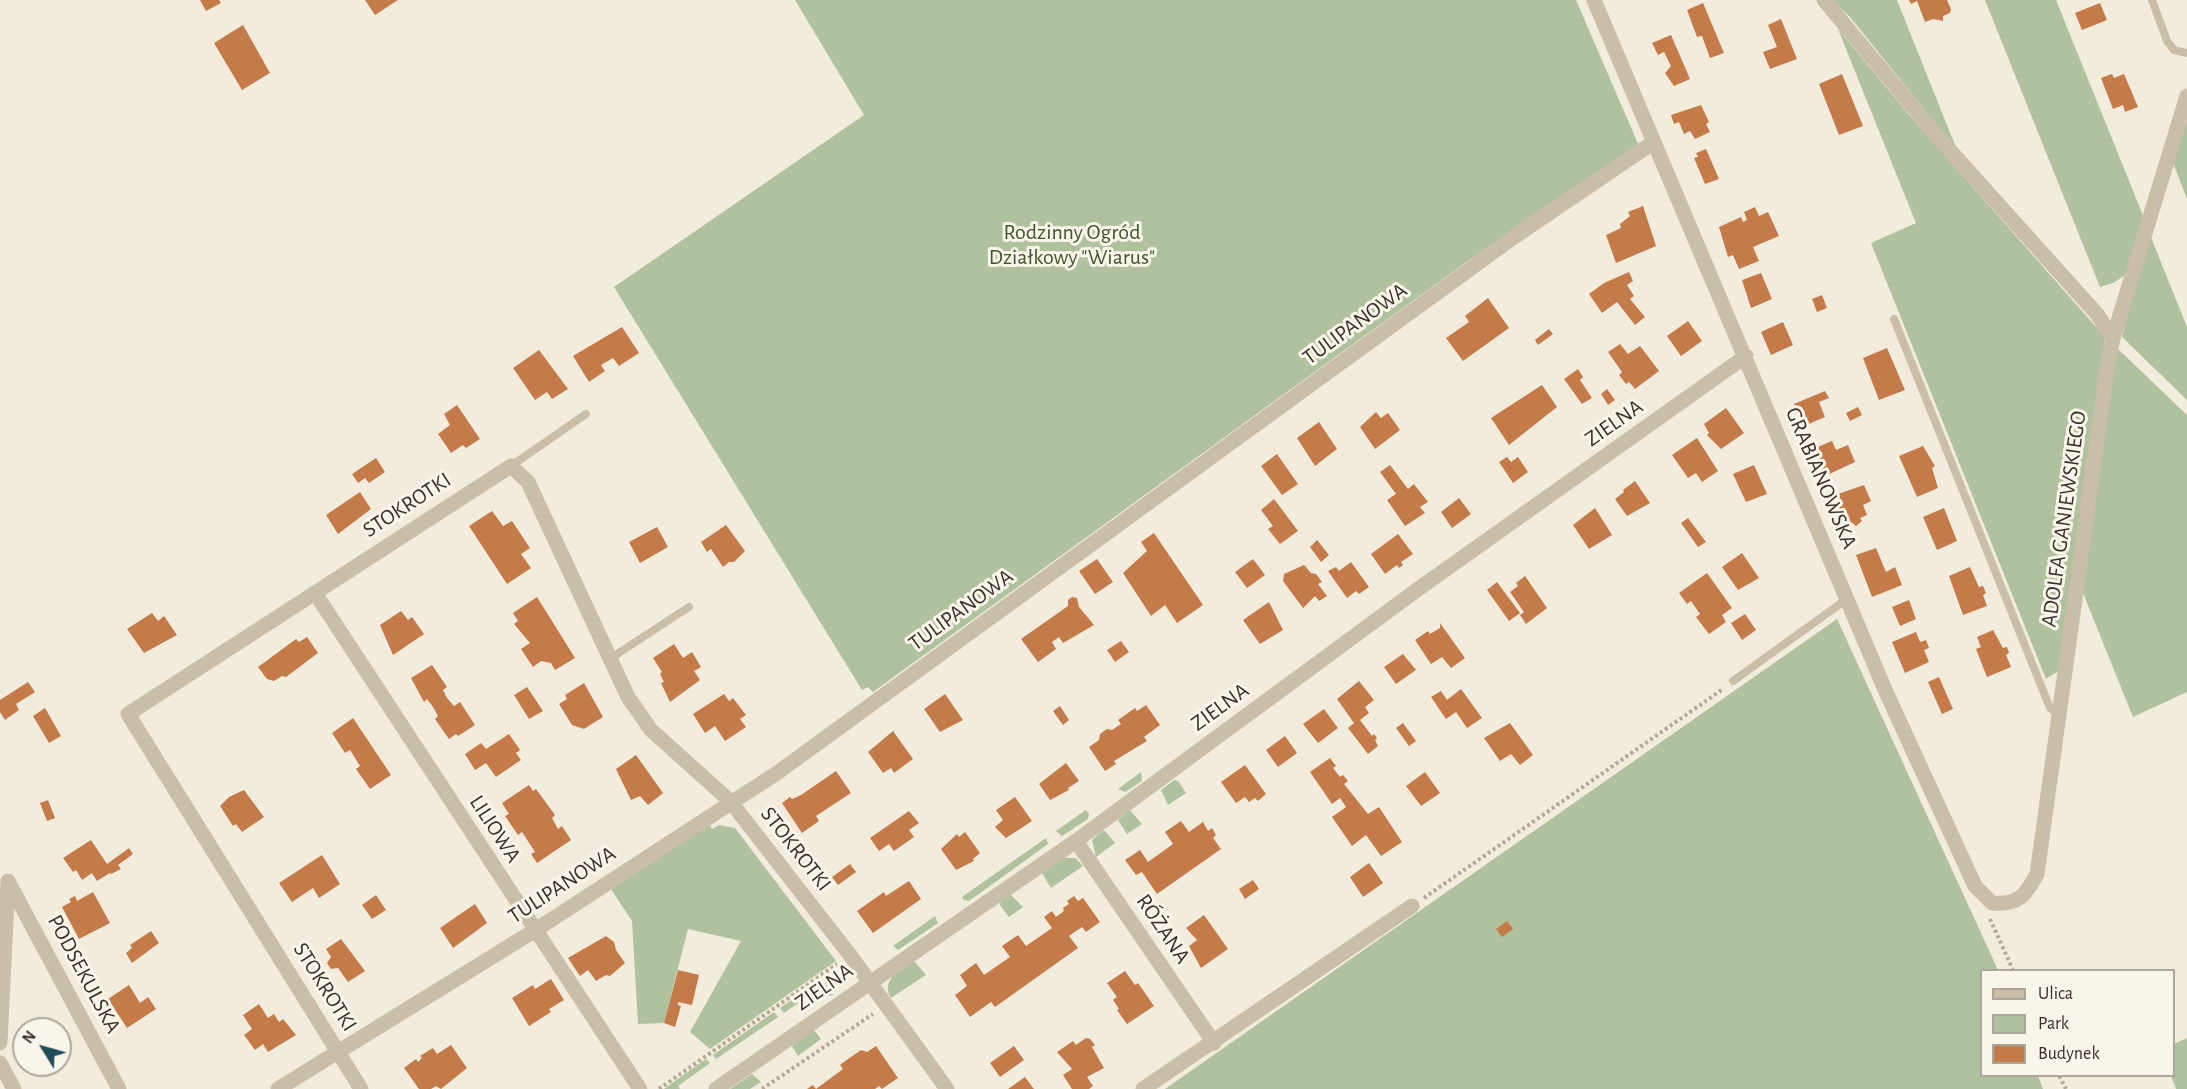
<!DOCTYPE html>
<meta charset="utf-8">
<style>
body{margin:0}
#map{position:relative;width:2187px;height:1089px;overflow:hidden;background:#f2ecdd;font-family:"Alegreya Sans",sans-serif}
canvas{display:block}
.legend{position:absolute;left:1980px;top:969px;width:195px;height:108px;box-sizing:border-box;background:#faf5ea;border:2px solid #aca69d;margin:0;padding:8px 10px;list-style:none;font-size:18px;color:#383029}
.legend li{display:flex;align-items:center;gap:12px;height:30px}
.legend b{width:30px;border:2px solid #aca69d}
.north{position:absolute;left:12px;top:1017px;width:60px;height:60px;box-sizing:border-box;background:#faf5ea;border:2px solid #aca69d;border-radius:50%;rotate:307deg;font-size:16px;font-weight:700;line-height:24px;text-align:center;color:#383029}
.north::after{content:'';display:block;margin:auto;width:21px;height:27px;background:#1f4c59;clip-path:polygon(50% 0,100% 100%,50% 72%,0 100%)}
</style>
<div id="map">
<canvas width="2187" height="1089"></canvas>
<ul class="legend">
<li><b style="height:8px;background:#cabea9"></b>Ulica</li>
<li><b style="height:16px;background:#b0c19d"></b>Park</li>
<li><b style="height:16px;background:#c57a49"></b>Budynek</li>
</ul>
<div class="north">N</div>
</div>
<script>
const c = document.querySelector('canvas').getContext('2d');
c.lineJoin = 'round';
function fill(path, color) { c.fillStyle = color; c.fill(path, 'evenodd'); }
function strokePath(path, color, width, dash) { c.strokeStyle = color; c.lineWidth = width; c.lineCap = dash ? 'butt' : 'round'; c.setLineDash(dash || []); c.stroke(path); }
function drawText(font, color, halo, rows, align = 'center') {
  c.font = font + ' "Alegreya Sans",sans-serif'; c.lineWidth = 6; c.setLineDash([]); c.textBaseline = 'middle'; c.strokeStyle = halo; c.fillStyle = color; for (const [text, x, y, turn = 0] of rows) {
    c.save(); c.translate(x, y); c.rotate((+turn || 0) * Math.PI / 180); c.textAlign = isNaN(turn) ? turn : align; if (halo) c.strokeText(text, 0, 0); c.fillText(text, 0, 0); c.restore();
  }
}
const green = new Path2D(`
 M795,0H1576L1639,146L1472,258L873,692L868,687L862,690L614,287L864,115Z
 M1832,0H1897L1957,150L1850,17Z
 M1985,0H2056L2144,218L2127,274L2113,283L2100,287Z
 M1838,29L1911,117L2105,337L2063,668L2046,679L1871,243L1916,223Z
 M2187,120V199L2173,163Z
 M2150,235L2187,327V400L2122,337L2133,288Z
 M2117,348L2187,415V692L2133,717L2081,588Z
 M1837,619L1998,970H1982V1076H2038L2043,1089H1165Z
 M1141,772L1142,781L1125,792L1118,789Z
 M1174,780L1178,781L1186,793L1168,805L1161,790Z
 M1086,810L1089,814L1088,819L1062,836L1056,831Z
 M1130,810L1142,824L1127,834L1118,820Z
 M710,825L712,829L719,825L735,828L836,961L710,1049L690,1032L741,941L688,929L664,1023L638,1024L632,921L609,886Z
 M1102,831H1105L1115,843L1096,857L1092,840Z
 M1046,838L1048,844L969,901L964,900L962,897Z
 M1063,858H1075L1083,866L1051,888L1042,873Z
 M1010,894L1023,907L1009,917L1000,905L1001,900Z
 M935,916L938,923L898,950L893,946Z
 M914,961L926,975L891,998C880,980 901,969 914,961Z
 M825,983L833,995L825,997L818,989L784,1013L780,1008L815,984Z
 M774,1012L778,1017L716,1059L713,1055Z
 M814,1030L821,1039L798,1056L792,1046Z
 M2187,1038V1089H2176L2171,1076H2174V1044Z
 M706,1059L710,1063L678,1086L680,1089H664Z
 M752,1074L761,1082L750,1089H730Z`);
const building = new Path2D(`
 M200,0H219L221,3L206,11Z
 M365,0H398L375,15Z
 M1909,0H1947L1951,9L1950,13L1943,16V21L1933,19L1925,22L1917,1L1911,4Z
 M1703,3L1724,53L1710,58L1702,36L1697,37L1687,10Z
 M2100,3L2107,20L2082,30L2075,13Z
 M1781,19L1797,59L1770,69L1763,52L1777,47L1768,25Z
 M243,25L270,73L242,90L214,43Z
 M1671,35L1690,79L1674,86L1665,73L1671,66L1664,52L1658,55L1652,43Z
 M1842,74L1863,126L1839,135L1819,84Z
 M2112,74L2114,78L2124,74L2138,107L2125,112L2123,105L2113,109L2101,78Z
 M1701,105L1709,122L1706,124L1710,132L1695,139L1690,131L1684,134L1679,122L1674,124L1671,115Z
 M1706,149L1719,179L1705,184L1694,158L1698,157L1696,153Z
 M1643,206L1656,246L1616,263L1606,235L1621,228L1620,224L1630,216L1628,212Z
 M1755,207L1759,216L1768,212L1779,236L1753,247L1759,261L1739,269L1733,255L1728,257L1719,227L1741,217L1743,222L1747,220L1744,212Z
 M1629,272L1633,281L1627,285L1634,296L1630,299L1645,317L1635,325L1617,302L1602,313L1589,294L1604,283Z
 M1761,273L1772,299L1751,308L1742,280Z
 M1822,295L1827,308L1817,312L1812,299Z
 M1488,298L1509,328L1463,361L1446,338L1469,322L1465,316Z
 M1688,321L1702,341L1681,356L1667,336Z
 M1783,322L1793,345L1771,355L1761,332Z
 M622,327L639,353L619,366L613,358L601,365L605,371L589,382L573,356Z
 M1549,329L1553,334L1538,345L1535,340Z
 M1620,344L1628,354L1640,346L1659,371L1635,389L1629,382L1626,384L1619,375L1622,372L1608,352Z
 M1887,348L1905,390L1879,400L1863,358Z
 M539,350L568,389L552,399L547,392L535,400L513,368Z
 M1578,369L1583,377L1580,380L1592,398L1582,404L1564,379Z
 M1542,385L1557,407L1509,445L1491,418Z
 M1607,389L1615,400L1608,405L1601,394Z
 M1825,391L1829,398L1819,402L1825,417L1804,426L1794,404Z
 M457,405L480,439L466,448L463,445L451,453L438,434L450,425L444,414Z
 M1858,407L1862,415L1850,421L1846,413Z
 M1726,408L1744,433L1721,449L1707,435L1709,433L1704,424Z
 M1376,412L1381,418L1388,413L1400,430L1375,449L1360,427Z
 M1319,422L1337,449L1315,466L1297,438Z
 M1697,438L1718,471L1702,482L1696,473L1688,478L1672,455Z
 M1832,441L1836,450L1848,445L1855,462L1823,477L1818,466L1822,464L1815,448Z
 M1923,446L1935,466L1932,468L1938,488L1917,497L1899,456Z
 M1277,454L1298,484L1282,495L1261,466Z
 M1507,457L1511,462L1518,457L1528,472L1513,483L1499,462Z
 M376,458L385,472L369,483L365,478L358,483L352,474Z
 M1390,465L1408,489L1414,484L1428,502L1420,507L1425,513L1405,526L1387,500L1396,494L1380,472Z
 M1754,465L1767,494L1746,502L1733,474Z
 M1635,481L1650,503L1627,516L1615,499L1624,492L1623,490Z
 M1864,485L1871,501L1863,505L1867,515L1860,518L1862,521L1856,526L1851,522L1844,525L1832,496Z
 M360,492L371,509L338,534L326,515Z
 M1459,498L1471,514L1452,528L1441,512Z
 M1274,499L1298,531L1280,544L1268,529L1273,526L1261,510Z
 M1595,508L1612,535L1589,549L1573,525Z
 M1944,508L1957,541L1937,550L1923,517Z
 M492,511L503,526L512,521L530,548L521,554L531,568L507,584L469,526Z
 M1688,518L1706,542L1698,547L1681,523Z
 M726,525L745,551L734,562H729L723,567L711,549L707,552L701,542Z
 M657,527L668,547L640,563L629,542Z
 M1154,533L1203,605L1177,623L1165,605L1151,616L1123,573L1147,551L1141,542Z
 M1398,534L1413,554L1401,562L1403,565L1399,568L1397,565L1385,574L1371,554Z
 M1317,540L1329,555L1321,562L1310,547Z
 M1876,548L1886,572L1895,567L1902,585L1872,597L1856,555Z
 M1742,553L1759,578L1738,590L1722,567Z
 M1097,559L1113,582L1095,594L1079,571Z
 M1253,559L1265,575L1247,588L1235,572Z
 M1351,562L1369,587L1359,594L1356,591L1347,598L1328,571L1336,567L1339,571Z
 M1304,565L1311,573L1316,574L1322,582L1318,584L1327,596L1319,601L1315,596L1303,608L1283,581L1284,574Z
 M1970,567L1979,587L1983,586L1986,593L1983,595L1987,606L1963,615L1949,576Z
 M1707,573L1732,608L1722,615L1726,622L1709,634L1696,617L1700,614L1691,601L1687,604L1679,593Z
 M1525,576L1547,608L1526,624L1520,615L1524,612L1510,592L1518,586L1516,583Z
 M1497,582L1520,613L1509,621L1487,590Z
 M537,597L575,658L555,670L551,663L541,661L533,667L521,649L530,643L514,624L518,621L513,613Z
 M1072,597L1077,598L1079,607L1094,625L1063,643L1059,637L1052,642L1056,649L1038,662L1021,639L1068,606V600Z
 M1909,600L1916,619L1900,626L1892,607Z
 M1269,602L1283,630L1260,644L1243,620Z
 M401,611L408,620L412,617L424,634L393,655L380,625Z
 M152,613L158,621L164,616L177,635L144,653L127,629Z
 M1745,614L1756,630L1742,640L1731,623Z
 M1440,623L1465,658L1451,668L1442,657L1431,664L1415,640L1428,631L1430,634L1440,628Z
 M1993,630L2003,648L2007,647L2009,653L2006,655L2011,667L1987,677L1976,649L1981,647L1977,637Z
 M1916,632L1920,642L1926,640L1929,648L1924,650L1929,662L1905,673L1892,642Z
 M307,637L318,653L286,677L282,676L274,681L267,679L258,667L296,639L299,642Z
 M1121,641L1129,652L1115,662L1107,650Z
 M674,644L683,658L692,652L701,667L694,671L700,680L670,702L661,683L664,682L660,674L662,672L653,658Z
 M1403,654L1416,670L1396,684L1384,667Z
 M432,665L447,687L443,690L447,698L454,706L460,702L475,725L458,736L456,734L449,739L435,719L438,716L433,707L427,699L424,702L411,678Z
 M1939,677L1953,709L1942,714L1928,682Z
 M1359,681L1374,700L1365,707L1369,713L1360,720L1372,736L1374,734L1377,738L1375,740L1378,746L1368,754L1348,728L1354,723L1337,699Z
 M28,682L35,692L16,704L19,710L5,720L0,712V700Z
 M584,683L603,717L584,729L572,725L559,704L567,699L565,695Z
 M527,687L543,711L529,719L514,695Z
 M1461,689L1482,718L1467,728L1456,712L1446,719L1431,697L1441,691L1447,700Z
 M724,694L729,701L733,698L746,715L740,719L746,727L725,741L715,726L705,733L693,714Z
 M945,694L963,720L940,732L924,709Z
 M1146,705L1160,725L1144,737L1147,741L1114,761L1116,764L1105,771L1089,747L1099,740L1100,734L1107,729L1112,730L1121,724L1118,720L1135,708L1137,711Z
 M1060,706L1069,720L1063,725L1053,711Z
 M45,708L61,736L49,743L33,716Z
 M1324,709L1338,728L1318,743L1303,724Z
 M353,718L391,775L370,789L356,769L360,766L350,750L345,753L332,733Z
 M1403,723L1416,741L1409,746L1396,728Z
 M1510,723L1533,755L1520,765L1511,754L1500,761L1484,738Z
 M893,731L913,759L894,773L891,768L883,773L868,752Z
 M509,734L520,750L516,753L521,760L496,777L486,763L475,770L465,754L481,743L486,749Z
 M1285,736L1297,753L1278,767L1266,750Z
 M636,755L663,793L648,805L640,796L631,800L616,769Z
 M1330,758L1336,766L1333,768L1340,777L1343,775L1348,781L1344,784L1368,814L1379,807L1402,842L1381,856L1366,835L1352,846L1332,817L1346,807L1340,798L1332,804L1310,772Z
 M1066,763L1079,781L1068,788L1069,790L1050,800L1039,784Z
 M1245,765L1266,794L1258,801L1255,798L1249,802L1245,797L1236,803L1221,782Z
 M836,771L851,793L816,816L819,821L802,833L782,803L790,797L792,799L801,795Z
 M1425,772L1440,793L1421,806L1406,786Z
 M529,785L533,791L536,789L555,815L552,818L558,829L562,826L571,840L537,863L531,854L535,852L522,832L518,835L505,816L509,814L502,803Z
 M244,790L264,817L242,832L236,824L233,826L220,806L229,797Z
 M1015,797L1032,821L1006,838L995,827L1003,820L996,810Z
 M48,800L55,818L47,821L40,803Z
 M909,811L919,823L909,830L914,837L894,851L889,844L879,851L870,838Z
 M1181,821L1189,832L1203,822L1208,831L1212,828L1216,835L1213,838L1221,849L1157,894L1142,872L1136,875L1125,860L1140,850L1148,862L1173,844L1165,832Z
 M965,832L980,853L973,859L974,861L956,870L941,849L957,834L959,837Z
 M91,840L107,864L129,848L133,854L118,865L121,869L111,874L110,873L97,881L92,873L82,880L76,870L73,872L63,858Z
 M322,855L340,884L319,898L313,888L292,902L279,883Z
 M1369,863L1383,883L1363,897L1350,877Z
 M850,864L856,872L838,885L832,877Z
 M1253,880L1259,889L1245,899L1239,889Z
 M909,881L921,899L873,933L857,911L884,892L886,896Z
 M93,892L110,923L79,939L62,907L71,902L69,899L75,896L77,901Z
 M376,895L386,910L372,919L362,905Z
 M1074,896L1078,901L1083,898L1100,922L1086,932L1082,927L1069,936L1078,948L995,1007L991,1002L970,1017L955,995L967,986L960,975L976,963L984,975L1010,957L1002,946L1018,935L1026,946L1052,928L1044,917L1052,911L1056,917L1064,911L1063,908L1069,904L1067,901Z
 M475,904L487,923L453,948L440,928Z
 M1204,915L1228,949L1201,968L1189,946L1197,940L1186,928Z
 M1507,921L1513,929L1502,937L1496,929Z
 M151,931L159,943L132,963L126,953L132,948L130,945Z
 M606,936L614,942L616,950L625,963L610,976L606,975L596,981L588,970L580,976L568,958Z
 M341,939L365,971L348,982L338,968L331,969L327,963L331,957L326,949Z
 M678,970L699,975L692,1005L678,1002V1005L681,1006L675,1027L664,1023Z
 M1125,971L1135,985L1138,983L1154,1006L1127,1024L1117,1010L1119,1009L1113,1000L1117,997L1107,983Z
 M551,979L564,1000L549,1009L551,1012L529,1026L512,998L533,985L535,989Z
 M129,985L140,1003L148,997L156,1009L127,1028L108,999Z
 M259,1004L268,1018L274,1014L279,1022L283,1019L296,1035L268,1052L263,1044L255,1050L244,1035L252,1029L243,1015Z
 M1086,1038L1090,1039L1095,1045L1092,1047L1104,1068L1087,1077L1093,1086L1089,1089H1072L1063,1075L1072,1069L1057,1052L1073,1041L1076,1045Z
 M451,1045L467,1068L441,1089L436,1086L431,1089H419L404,1068L416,1059L418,1062L422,1058L420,1056L433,1048L437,1054Z
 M876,1046L898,1078L882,1089L879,1086L875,1089H807L813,1085L816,1089L843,1069L840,1065L848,1059L861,1050L867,1052Z
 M1014,1046L1024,1060L1000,1077L990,1063Z
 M1025,1077L1034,1089H1008Z`);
const path = new Path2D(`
 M1424,898L1723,689
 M1990,919L2013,970
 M2059,1076L2066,1089
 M659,1089L837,964
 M762,1089L873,1014`);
const lane = new Path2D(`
 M2152,0L2167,41L2174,50L2187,53
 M1894,319L2050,708L2059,715
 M511,466L586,414
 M611,658L689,607
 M1733,681L1847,599`);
const street = new Path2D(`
 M1594,0L1886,692L1975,886L1992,903C2019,905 2025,896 2037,874L2107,368L2113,338L2187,96
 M1824,0L1937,136L2097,314L2113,338
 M315,593L640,1089
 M1076,841L1214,1043
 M8,881L119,1089
 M0,1043L8,881
 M0,1063L14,1089
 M278,1089L534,931L777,773L1514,237L1654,142
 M361,1089L128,714L511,466L528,482L628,697L651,730L730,801L850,955L947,1089
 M716,1089L1076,841L1421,587L1746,356
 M1143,1089L1412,906`);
const parkNames = [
 ["Rodzinny Ogród",1072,232],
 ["Działkowy \"Wiarus\"",1072,257]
];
const streetNames = [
 ["TULIPANOWA",1355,324,-36],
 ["ZIELNA",1614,423,-35],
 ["GRABIANOWSKA",1821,478,67],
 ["STOKROTKI",407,505,-33],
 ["ADOLFA GANIEWSKIEGO",2064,519,-82],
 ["TULIPANOWA",961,610,-36],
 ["ZIELNA",1220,707,-36],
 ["LILIOWA",495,829,57],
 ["STOKROTKI",796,849,52],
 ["TULIPANOWA",562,885,-33],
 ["RÓŻANA",1163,929,56],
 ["PODSEKULSKA",84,974,62],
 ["STOKROTKI",325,987,58],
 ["ZIELNA",824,987,-35]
];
fill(green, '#b0c19d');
fill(building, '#c57a49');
strokePath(path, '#b6a893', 4, [3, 3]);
strokePath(lane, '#cabea9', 8);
strokePath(street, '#cabea9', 15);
drawText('22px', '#41562d', '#faf5ea', parkNames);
drawText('22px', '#383029', '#faf5ea', streetNames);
</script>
